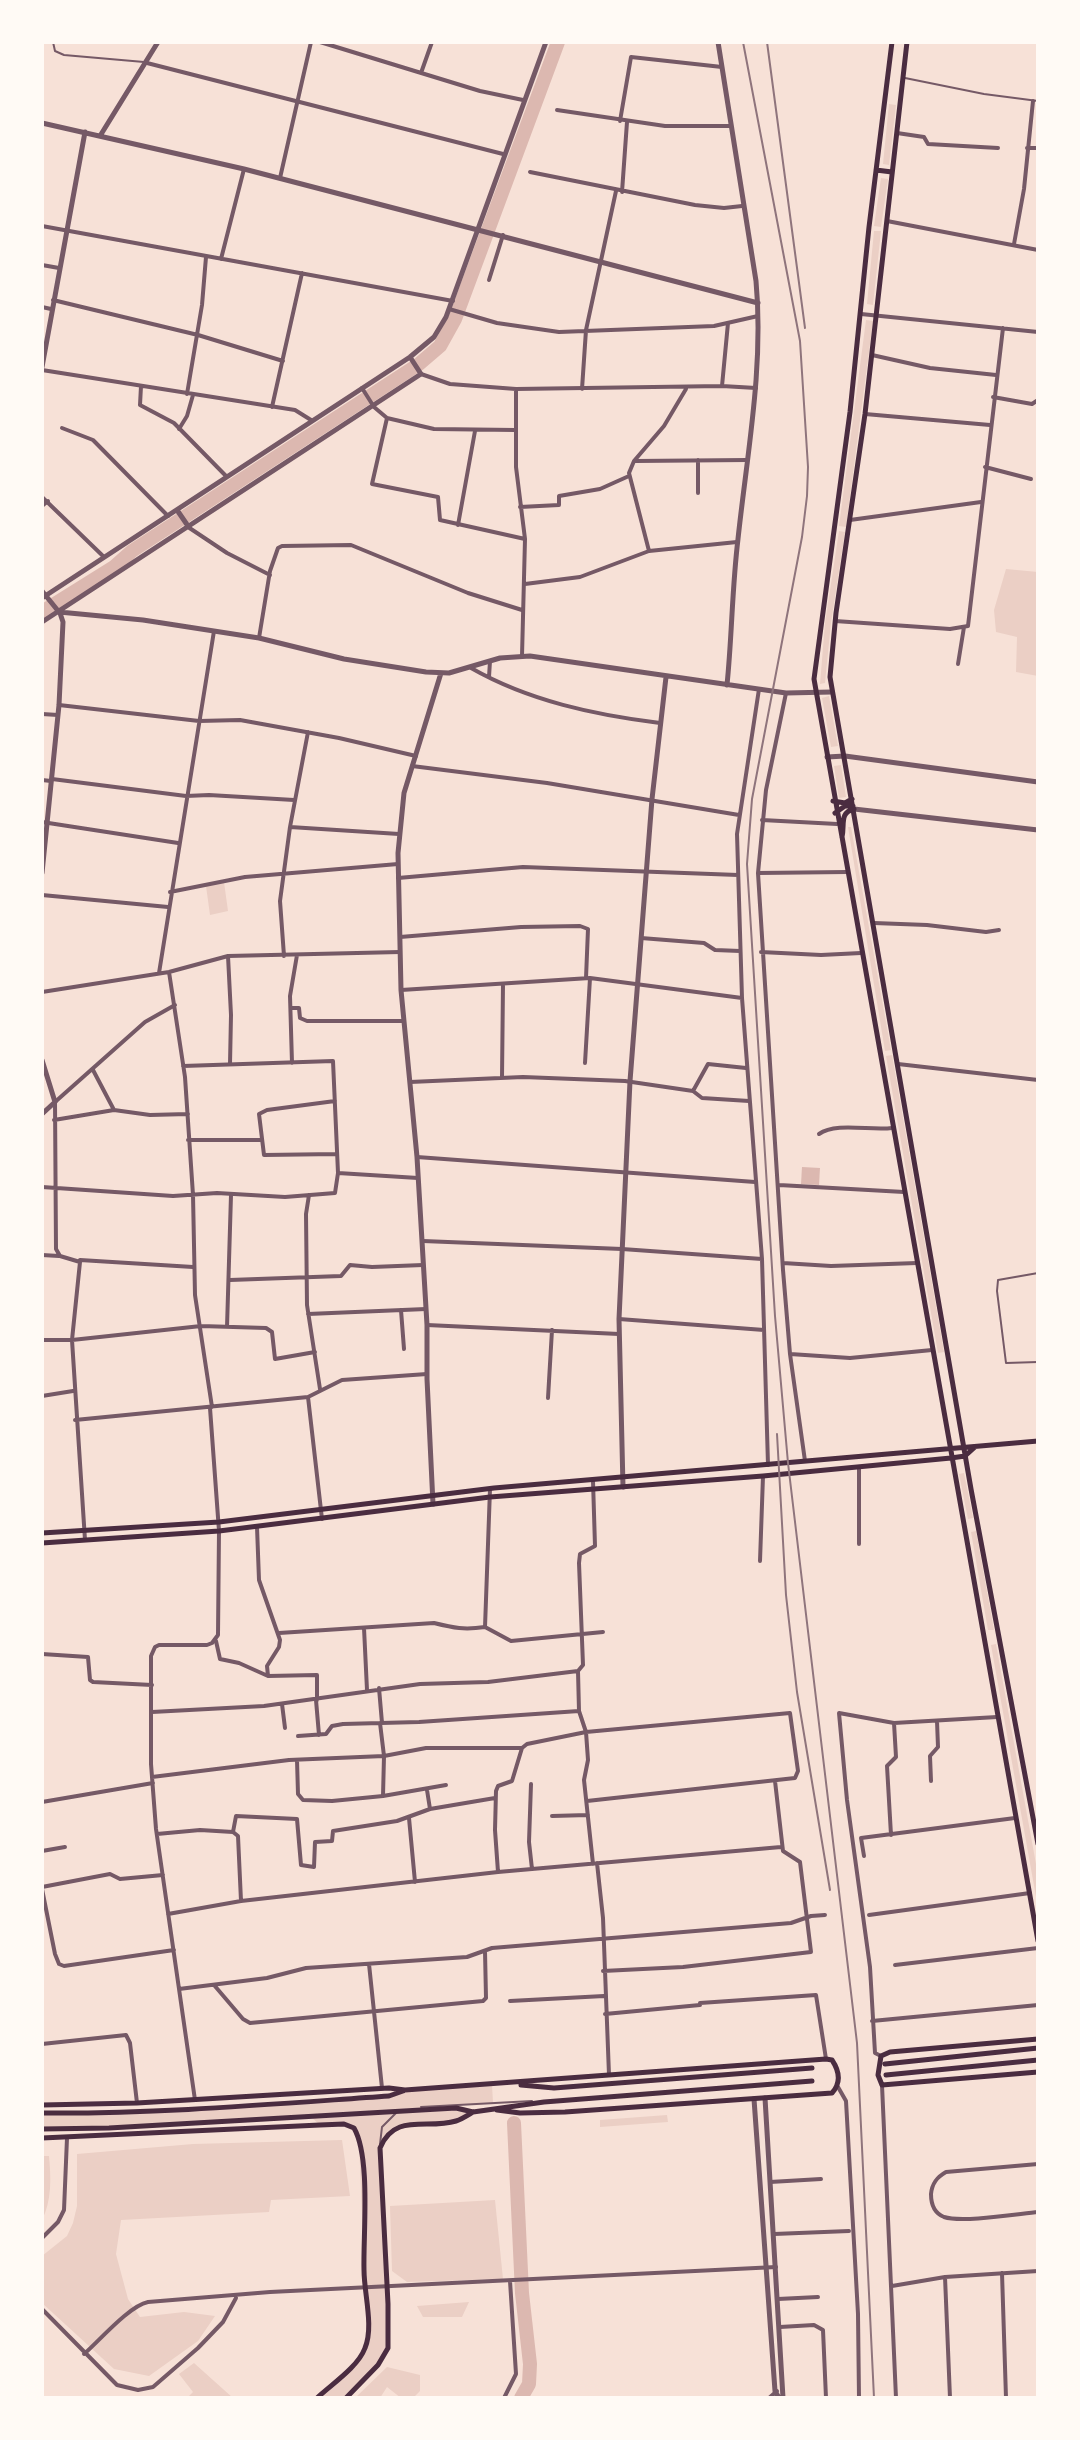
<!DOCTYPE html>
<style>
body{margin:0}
#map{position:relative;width:1080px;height:2440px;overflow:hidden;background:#f7e1d7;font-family:"PT Sans",sans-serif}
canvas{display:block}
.frame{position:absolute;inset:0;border:44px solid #fffaf5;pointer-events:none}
</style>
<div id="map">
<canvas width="1080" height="2440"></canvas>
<div class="frame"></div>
</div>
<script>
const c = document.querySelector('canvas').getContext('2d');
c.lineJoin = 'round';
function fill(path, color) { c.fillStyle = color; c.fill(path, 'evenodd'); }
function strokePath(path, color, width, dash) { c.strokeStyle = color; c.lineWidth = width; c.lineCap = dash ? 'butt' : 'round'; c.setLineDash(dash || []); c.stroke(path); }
const green = new Path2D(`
 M889,104L896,105L889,165L883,164Z
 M881,178L888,179L881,227L874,226Z
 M874,231H881L873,305L867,304Z
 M866,320L873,321L846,527L839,526Z
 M839,531L845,532L831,623L825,683L820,684L825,623Z
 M1006,569L1038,572V676L1016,672L1017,637L996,632L994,610Z
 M829,696L838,746L831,747L822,698Z
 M841,765L846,797L839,798L834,766Z
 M848,827H851L891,1050L885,1051Z
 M224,882L228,911L210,915L206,886Z
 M892,1055L944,1352L938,1353L886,1056Z
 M964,1473L973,1518L968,1519L959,1474Z
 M976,1531L994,1630H988L971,1532Z
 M996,1644L1038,1875V1908L991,1645Z
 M492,2085L493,2103L405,2109L456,2108L473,2112L456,2121L419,2124L390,2132L380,2148L390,2334L384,2358L348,2398H317L354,2363L367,2343L359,2140C352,2122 336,2125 320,2125L311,2117L42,2129V2114H91L389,2096L405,2090Z
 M667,2115L668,2122L600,2127V2120Z
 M342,2140L350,2196L271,2200L269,2212L121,2220L116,2254L128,2299L140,2317L184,2312L215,2316L198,2341L149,2376L114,2369L42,2303V2256L67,2236L73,2223L77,2206V2154L193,2144Z
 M42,2156H49C51,2178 52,2200 42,2220Z
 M495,2200L503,2279L407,2282L392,2271L390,2206Z
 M469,2302L462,2317H423L417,2306Z
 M194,2363L233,2398H187L193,2392L179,2374Z
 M387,2367L420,2375V2391L413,2398H401L387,2387L380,2398H355Z`);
const water = new Path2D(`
 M802,1167L820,1168L819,1185L801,1184Z`);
const river = new Path2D(`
 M42,612L114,567L132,551L419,364L440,346L455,319L558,42
 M514,2123L522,2293L530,2364L529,2384L521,2398`);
const service = new Path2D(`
 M53,42L55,51L64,55L144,62
 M905,78L984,94L1038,101
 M1038,1273L998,1280L997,1291L1006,1363L1038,1362
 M421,2107L532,2101
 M380,2144L382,2127L396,2113`);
const minor = new Path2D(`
 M320,42L480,91L523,100
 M147,63L503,154
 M421,73L432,42
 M557,110L665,126H731
 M620,121L631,57L722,67
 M897,133L924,137L928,144L998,148
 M1027,148H1038
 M530,172L695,205L724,208L742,206
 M280,178L311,42
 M622,192L627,122
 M887,221L1038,250
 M42,226L453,301
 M1014,244L1024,189L1033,101
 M221,259L244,169
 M42,265L59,268
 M489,280L503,235
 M53,300L198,335L283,361
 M42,307L51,309
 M449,309L497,323L559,332L714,326L758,316
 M861,314L1038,332
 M872,355L930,368L996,375
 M42,370L295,410L311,420
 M421,374L450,384L516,389L722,386L756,388
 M141,386L140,405L174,423L226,476
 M722,386L728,323
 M362,388L374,407L387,418L372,484L438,497L440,520L525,539
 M516,389V467L525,539L522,656
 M582,389L586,330L616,191
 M187,394L202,305L206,257
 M993,397L1032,404L1038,400
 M272,407L302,273
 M865,414L990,425
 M387,418L434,429L515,430
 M62,428L93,440L168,516
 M179,429L187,416L193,395
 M698,460V493
 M635,461L747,460
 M985,467L1031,479
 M42,497L104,557
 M42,506L48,501
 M520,507L559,505V496L600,489L629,476
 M850,520L981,502
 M458,525L475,431
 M188,527L227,553L270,575
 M649,551L629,473L634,461L664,426L686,389
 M525,584L580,577L649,551L737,542
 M835,621L950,629L968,626L1003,328
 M259,638L270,571L278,548L282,546L351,545L468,593L522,610
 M958,664L964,627
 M471,668C529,701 595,715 660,723
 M489,677L490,661
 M759,689L737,834L742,998L762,1259L768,1465
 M786,693L766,790L758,873L783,1270L790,1354L805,1461
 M59,705L199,721L240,720L339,738L416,756
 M42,714L58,715
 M412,766L547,783L739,815
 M52,779L186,796L209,795L294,800
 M42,780L51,781
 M762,820L837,824
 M42,822L178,843
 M290,827L399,834
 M758,873L847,872
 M398,878L523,867L738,875
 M170,892L245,877L398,864
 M42,895L168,907
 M874,923L927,925L986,932L999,930
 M400,937L521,927L580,926L588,929L586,978
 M641,938L704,943L715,950L740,951
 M761,952L821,955L861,953
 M228,956L231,1015L230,1064
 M284,956L280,901L290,827L308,732
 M169,972L185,1077L193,1195L195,1295L212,1407
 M159,973L214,631
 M401,990L590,978L742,998
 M42,992L169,972L228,956L400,952
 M291,1008H299L300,1018L307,1021H404
 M292,1063L290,996L297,955
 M585,1063L590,978
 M898,1064L1038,1080
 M183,1066L333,1061L338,1173
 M93,1070L114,1110
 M502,1078L503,984
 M410,1082L523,1077L625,1081L693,1091L702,1098L749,1101
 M693,1091L708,1064L746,1068
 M335,1101L267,1110L259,1114L264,1155L337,1154
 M54,1120L114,1110L150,1115L188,1114
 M819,1134C836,1122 871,1131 892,1128
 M188,1140H260
 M417,1157L755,1182
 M779,1185L904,1192
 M42,1187L173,1196L217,1193L285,1197L335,1193L338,1173L418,1178
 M309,1195L306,1214L307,1305L320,1389
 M423,1241L622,1249L762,1259
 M42,1255L59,1256
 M80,1260L193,1267
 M783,1263L831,1266L917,1263
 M230,1280L341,1276L350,1265L372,1267L423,1265
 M401,1310L404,1349
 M308,1314L426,1309
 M619,1319L764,1330
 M427,1325L619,1334
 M227,1327L231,1195
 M42,1340H72L201,1326L266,1328L272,1332L275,1359L315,1352
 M790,1354L850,1358L932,1350
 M42,1396L73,1391
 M308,1397L322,1519
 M548,1398L552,1330
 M75,1420L308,1397L342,1380L427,1374
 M593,1481L595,1546L580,1554L579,1563L583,1665L578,1671L579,1711L586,1732L588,1760L584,1780L593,1864
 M257,1527L259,1580L280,1640L279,1647L267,1666L268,1676
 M85,1540L72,1340L80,1262L60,1256L56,1249L55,1102L145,1022L175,1005
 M859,1544V1467
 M760,1561L763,1476
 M485,1627L490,1489
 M485,1627L511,1641L603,1632
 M364,1628L367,1690
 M279,1633L434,1623C454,1628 464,1630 485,1627
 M216,1641L220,1659L239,1663L268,1676L317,1675V1700
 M42,1654L88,1657L90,1680L93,1682L152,1685
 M379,1688L382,1723
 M316,1700L319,1735
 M282,1704L285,1728
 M152,1712L264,1706L420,1684L488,1682L578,1671
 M380,1723L384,1756L383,1796L446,1785
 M298,1736L326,1734L332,1726L343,1724L419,1722L579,1711
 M297,1760L298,1794L303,1800L332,1801L383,1796
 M152,1777L289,1760L384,1756L426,1748H522
 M931,1781L930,1756L938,1747L937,1721
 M531,1784L529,1842L532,1869
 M427,1790L430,1809
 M42,1802L153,1783
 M552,1816L588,1815
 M409,1818L415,1882
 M233,1832L238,1836L241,1901
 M157,1834L200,1830L233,1832L236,1816L297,1819L301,1865L314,1867L315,1842L332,1841L333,1831L397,1821L430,1809L495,1798
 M891,1835L887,1766L896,1757L894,1723
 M42,1851L65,1847
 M864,1856L861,1838L1015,1818
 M597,1863L603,1918L609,2075
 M498,1872L495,1830L496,1791L498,1786L512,1781L522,1748L527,1744L586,1732L790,1713L798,1771L795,1778L587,1801
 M42,1887L110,1874L120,1879L163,1875
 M42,1889L55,1954L59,1964L64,1966L174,1950
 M168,1914L241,1901L498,1872L781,1847
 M869,1915L1030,1893
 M369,1964L382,2088
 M895,1965L1038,1948
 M603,1971L683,1967L811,1952L800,1862L783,1851L775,1781
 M214,1985L243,2019L250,2023L483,2001L486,1998L485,1951
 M179,1989L267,1978L306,1968L467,1957L492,1948L791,1923L811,1916L825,1915
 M510,2001L604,1996
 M605,2014L700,2005V2003L816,1995L826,2059
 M872,2021L1038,2005
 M42,2044L126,2035L130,2043L137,2103
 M881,2056L875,2053L870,1967L847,1800L839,1713L894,1723L997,1717
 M882,2085L896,2398
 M838,2087L846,2101L858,2314L859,2398
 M195,2100L156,1829L151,1764V1656L155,1647L159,1645H207L212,1643L218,1635L219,1531L210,1408
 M1038,2164L946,2172C937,2177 932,2183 931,2194C931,2204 934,2213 944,2217C962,2223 1017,2214 1038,2212
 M770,2182L821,2179
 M774,2234L849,2231
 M42,2238L58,2222L64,2210L67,2138
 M1002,2273L1006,2398
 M945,2277L950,2398
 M892,2286L945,2277L1038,2271
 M778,2299L818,2297
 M42,2309L117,2385L138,2390L153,2387L198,2348L223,2322L236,2298
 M780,2327L814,2325L823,2330L826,2398
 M84,2354C100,2340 129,2306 148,2302L270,2292L776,2267
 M504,2398L516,2374L510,2281
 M769,2398L777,2391`);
const tertiary = new Path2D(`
 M718,42L756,281C764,367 747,454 738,539C732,588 732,636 727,685
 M42,123L244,169L758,303
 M100,136L158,42
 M42,367L85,132
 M177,510L188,526
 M42,591L59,612
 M42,598L410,357L434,337L446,317L546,42
 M59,612L143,620L259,638L344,659L426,672L449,673L500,658L530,656L786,693L832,692
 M42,622L421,374L410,357
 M827,757L845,756L1038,782
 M854,809L1038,830
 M42,873L59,705L63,622L60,613
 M42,1060L55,1102L42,1114
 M623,1487L619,1319L630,1081L652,799L666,677
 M433,1504L427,1379V1325L417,1157L401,990L398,853L404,793L441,673
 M765,2098L783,2398
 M754,2099L775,2391L779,2398`);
const secondary = new Path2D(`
 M892,42L869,227L850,412L814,679L1038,1941
 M907,42L865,414L836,613L830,677L971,1489L1038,1844
 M876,170L892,172
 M833,801L845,803L852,799
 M835,813L845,806H853
 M842,837C845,824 839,813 854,809
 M42,1533L219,1522L494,1488L1038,1441
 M42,1543L219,1531L490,1497L763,1476L951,1458L965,1456L975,1447
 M1038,2039L890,2052L881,2056L878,2075L882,2085L1038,2072
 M885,2064L1038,2048
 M886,2075L1038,2060
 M521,2085L554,2088L812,2068
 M42,2105L137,2103L389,2088L405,2090L826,2059L832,2060C840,2072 841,2083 832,2093L565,2112L520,2113L497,2110
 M42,2113C158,2114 273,2104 389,2096L403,2091
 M42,2129L109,2128L456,2108L473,2112L544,2102L812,2081
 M42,2138L320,2125L344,2124L354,2128C371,2158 363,2234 364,2270C364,2294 374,2326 365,2348C358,2367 332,2384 317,2398
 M346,2398L378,2365L388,2348V2304L380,2148C395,2112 427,2130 456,2121C462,2119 468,2115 473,2112`);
const rail = new Path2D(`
 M743,42L800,341L808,467L807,496L802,537L752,799L747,864L775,1316L788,1463L857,2043L874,2398
 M767,42L805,328
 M777,1434L786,1595L797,1692L830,1890`);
fill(green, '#ebcfc5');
fill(water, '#dcb8b0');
strokePath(river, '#dcb8b0', 14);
strokePath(service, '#755966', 2);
strokePath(minor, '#755966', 4);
strokePath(tertiary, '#755966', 5);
strokePath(secondary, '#4a2c40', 5);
strokePath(rail, '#8f747c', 2);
</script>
